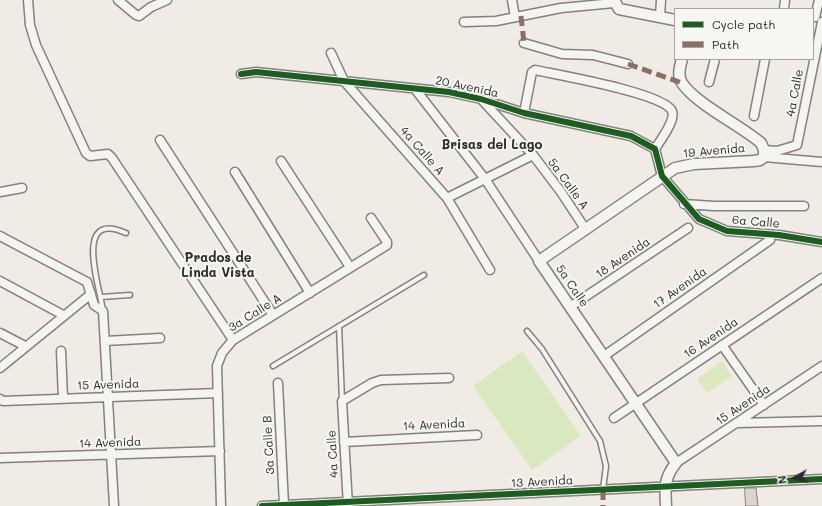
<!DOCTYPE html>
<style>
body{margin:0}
#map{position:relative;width:822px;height:506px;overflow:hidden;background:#f1ebe6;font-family:Mali,sans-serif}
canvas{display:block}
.legend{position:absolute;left:674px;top:8px;width:140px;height:52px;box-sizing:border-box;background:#f6f6f2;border:1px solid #a5a5a2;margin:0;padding:5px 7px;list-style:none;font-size:12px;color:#2b2b2b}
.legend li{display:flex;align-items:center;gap:8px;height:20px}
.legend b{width:20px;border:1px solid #a5a5a2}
.north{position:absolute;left:774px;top:458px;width:40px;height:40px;-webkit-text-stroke:3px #f6f6f2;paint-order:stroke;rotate:262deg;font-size:11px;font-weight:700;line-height:16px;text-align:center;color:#2b2b2b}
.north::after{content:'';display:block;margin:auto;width:14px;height:18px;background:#2b2b2b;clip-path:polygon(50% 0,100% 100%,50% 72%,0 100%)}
</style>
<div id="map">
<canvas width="822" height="506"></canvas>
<ul class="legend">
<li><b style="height:5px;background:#1b5e20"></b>Cycle path</li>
<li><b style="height:5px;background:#8d6e63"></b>Path</li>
</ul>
<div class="north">N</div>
</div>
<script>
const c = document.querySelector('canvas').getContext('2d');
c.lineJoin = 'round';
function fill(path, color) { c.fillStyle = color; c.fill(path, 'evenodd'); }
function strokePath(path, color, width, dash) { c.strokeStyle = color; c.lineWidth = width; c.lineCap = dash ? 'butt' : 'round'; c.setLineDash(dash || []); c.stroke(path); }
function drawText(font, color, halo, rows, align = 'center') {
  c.font = font + ' Mali,sans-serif'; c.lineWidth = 4; c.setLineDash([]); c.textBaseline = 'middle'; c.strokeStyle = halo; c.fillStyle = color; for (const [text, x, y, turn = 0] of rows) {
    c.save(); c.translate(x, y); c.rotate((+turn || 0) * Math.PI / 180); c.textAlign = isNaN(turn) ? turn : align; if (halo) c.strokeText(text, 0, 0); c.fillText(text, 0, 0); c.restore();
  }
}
const green = new Path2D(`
 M522,351L581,436L532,470L473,386Z
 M722,361L732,376L707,393L697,379Z`);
const building = new Path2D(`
 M745,488H756L758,506H746Z`);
const service = new Path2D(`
 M101,297L130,295
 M103,311C100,287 72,209 126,233
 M339,326L342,400
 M527,331L542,349L600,441L606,466L603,489
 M273,366L424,275`);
const minor = new Path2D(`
 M28,0L30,25L36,45L86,153L90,156L108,154L112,158L233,340
 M118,0L136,15L139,16L151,7L167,0
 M512,0L515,17
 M784,9L785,0
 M660,16L661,0
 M815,17L819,0
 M464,22L496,21L561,8L614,3
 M524,43L562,54L593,55L628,64
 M331,53L344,81L447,198L490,270
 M241,74L256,72L449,92L481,99L524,113L631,136L655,149L662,176L699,219L727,231L779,235L822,242
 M709,82L715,59
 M415,89L485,179L539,261
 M482,100L533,155L561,192L586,230
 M524,113L532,72L535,70C558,75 664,93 672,111C676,120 660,141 655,149
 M754,116L765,59
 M160,140L273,315
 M764,150L777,151L797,145L822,22
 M764,157L822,162
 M281,161L350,267
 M235,172L310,293
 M0,192L22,188
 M447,198L533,155
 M684,204L714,206H804
 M0,236L87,282L94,305L103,311L114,506
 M0,281L63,315
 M570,307L688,228
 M0,333L25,346
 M105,341L160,338
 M722,345L764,405
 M61,351L63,398
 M604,356L770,240
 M0,368L91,294
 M278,383L284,505
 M0,399L3,401L218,393
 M614,418L822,278
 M738,423L822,421
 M344,442L477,435
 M0,458L220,451
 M676,463L822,366
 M221,506L217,366L222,353L233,340L387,245V242L371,218
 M262,506L822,479
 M348,506L342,401L372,383L381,380L449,378`);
const tertiary = new Path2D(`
 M614,0L619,9L675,20
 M666,506C665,487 664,478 676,463L539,261L675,168L694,164L754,161L760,160L764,157V150L761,143C740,125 696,104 682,83C677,76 680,66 682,59`);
const quiet = new Path2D(`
 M521,16L524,43
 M628,64L682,83
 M603,490V506`);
const cycleway = new Path2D(`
 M241,74L256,72L449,92L481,99L524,113L631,136L655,149L662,176L699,219L727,231L779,235L822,242
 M262,506L822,479`);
const streetNames = [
 ["20 Avenida",467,87,12],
 ["4a Calle",795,93,-79],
 ["4a Calle A",422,151,49],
 ["19 Avenida",714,151,-5],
 ["5a Calle A",568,184,54],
 ["6a Calle",756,222,5],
 ["18 Avenida",623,258,-34],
 ["5a Calle",572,286,56],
 ["17 Avenida",680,288,-35],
 ["3a Calle A",255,313,-32],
 ["16 Avenida",711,338,-34],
 ["15 Avenida",108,385,-2],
 ["15 Avenida",743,405,-34],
 ["14 Avenida",434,425,-3],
 ["14 Avenida",110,443,-2],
 ["3a Calle B",269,445,-93],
 ["4a Calle",333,454,-93],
 ["13 Avenida",542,482,-3]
];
const neighbourhoodNames = [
 ["Brisas del Lago",492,145],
 ["Prados de",218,258],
 ["Linda Vista",218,273]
];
fill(green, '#d9e8bf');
fill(building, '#ded3ca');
strokePath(building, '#84817f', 1);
strokePath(service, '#84817f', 7);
strokePath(minor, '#84817f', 11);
strokePath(tertiary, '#84817f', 13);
strokePath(service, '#f4f4f1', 4);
strokePath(minor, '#f4f4f1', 8);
strokePath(tertiary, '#f4f4f1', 10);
strokePath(quiet, '#8d6e63', 5, [10, 5]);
strokePath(cycleway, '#1b5e20', 6);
drawText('12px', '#2b2b2b', '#f6f6f2', streetNames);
drawText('bold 13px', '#2b2b2b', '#f6f6f2', neighbourhoodNames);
</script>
